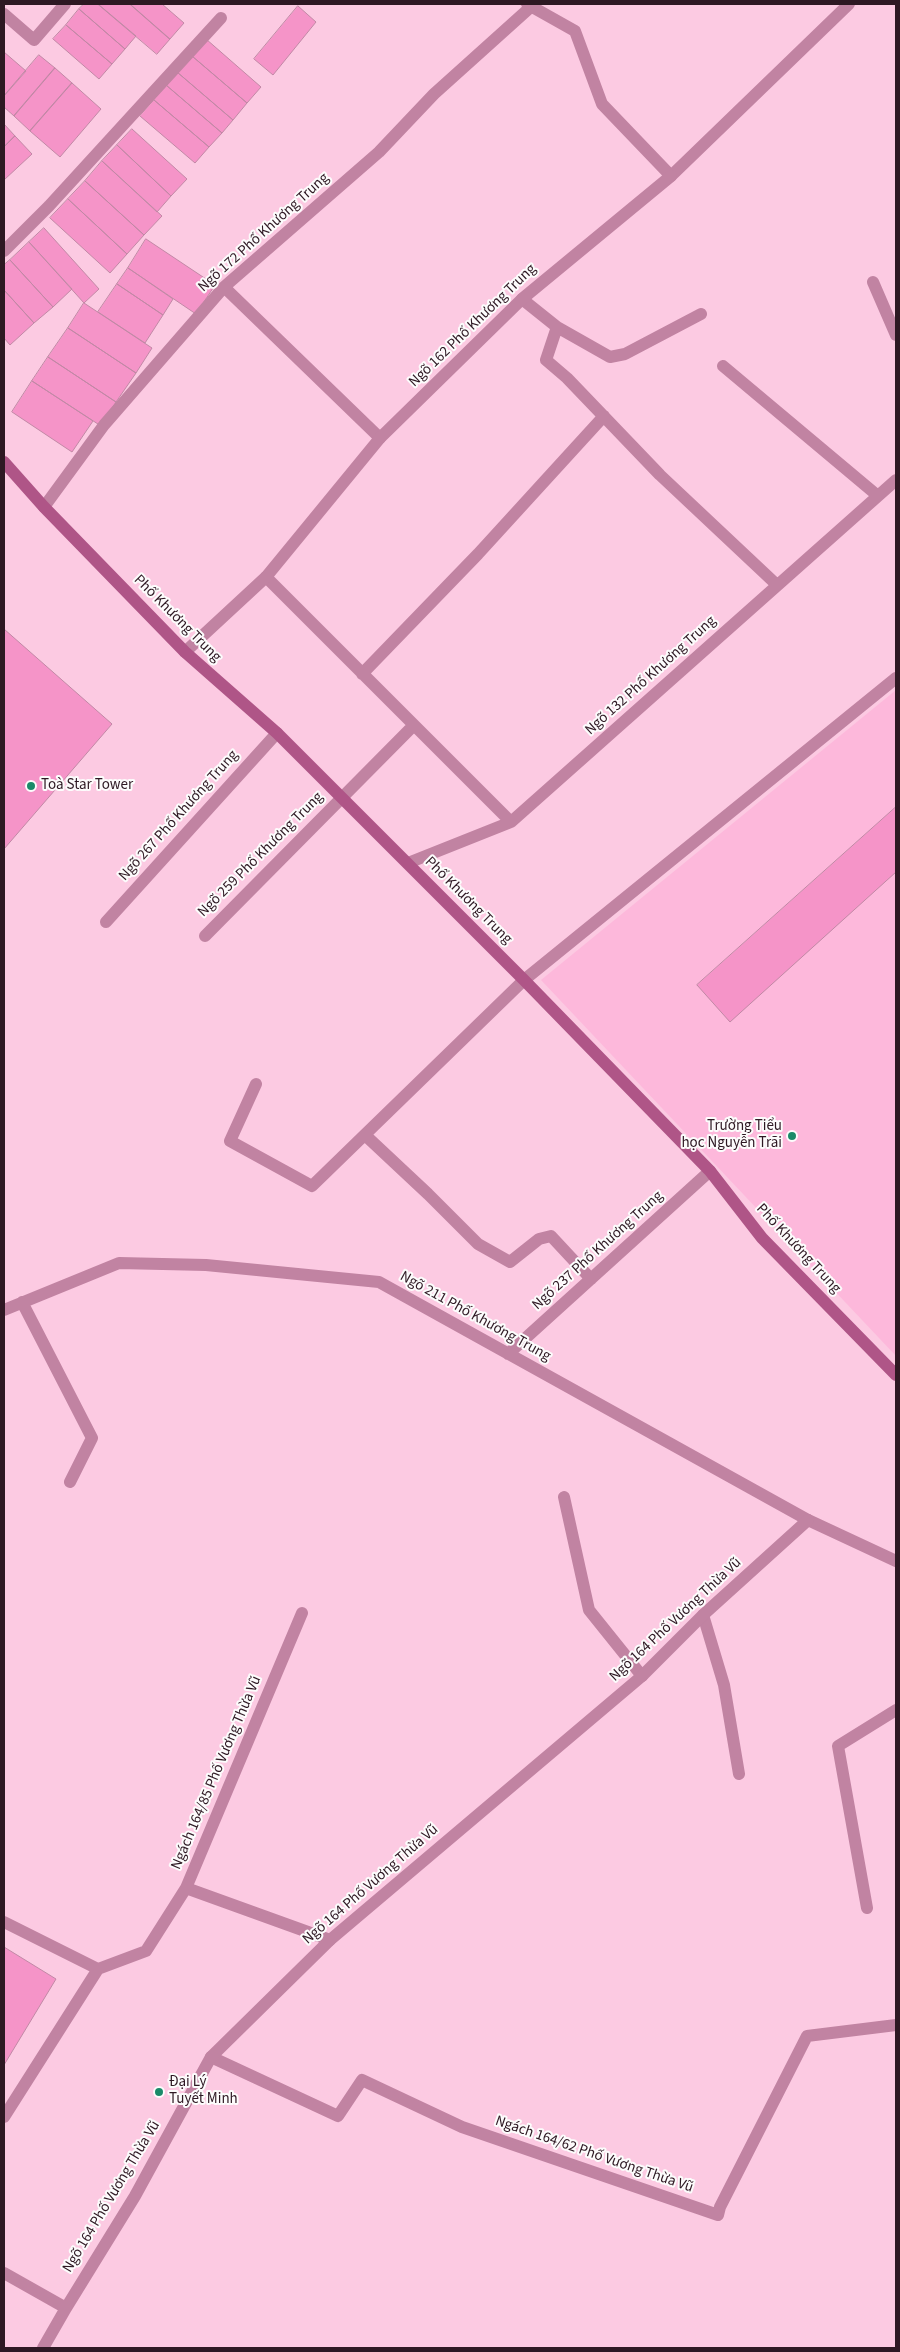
<!DOCTYPE html>
<meta charset="utf-8">
<style>
body{margin:0}
#map{position:relative;width:900px;height:2352px;overflow:hidden;background:#fccae2;font-family:"Source Sans 3",sans-serif}
canvas{display:block}
.frame{position:absolute;inset:0;border:5px solid #2e1823;pointer-events:none}
</style>
<div id="map">
<canvas width="900" height="2352"></canvas>
<div class="frame"></div>
</div>
<script>
const c = document.querySelector('canvas').getContext('2d');
c.lineJoin = 'round';
function fill(path, color) { c.fillStyle = color; c.fill(path, 'evenodd'); }
function strokePath(path, color, width, dash) { c.strokeStyle = color; c.lineWidth = width; c.lineCap = dash ? 'butt' : 'round'; c.setLineDash(dash || []); c.stroke(path); }
function drawText(font, color, halo, rows, align = 'center') {
  c.font = font + ' "Source Sans 3",sans-serif'; c.lineWidth = 4; c.setLineDash([]); c.textBaseline = 'middle'; c.strokeStyle = halo; c.fillStyle = color; for (const [text, x, y, turn = 0] of rows) {
    c.save(); c.translate(x, y); c.rotate((+turn || 0) * Math.PI / 180); c.textAlign = isNaN(turn) ? turn : align; if (halo) c.strokeText(text, 0, 0); c.fillText(text, 0, 0); c.restore();
  }
}
const built = new Path2D(`
 M896,690V1356L541,980Z`);
const building = new Path2D(`
 M84,4H98L136,36L125,49L79,9Z
 M98,4H130L170,39L157,54Z
 M130,4H162L184,23L170,39Z
 M298,6L316,22L273,75L254,59Z
 M79,9L125,49L112,64L66,25Z
 M66,25L112,64L99,79L53,39Z
 M206,39L261,87L247,103L192,56Z
 M4,52L26,71L4,96Z
 M39,55L55,68L14,116L4,107V96Z
 M192,56L247,103L233,120L177,72Z
 M55,68L72,83L30,131L14,116Z
 M177,72L233,120L222,133L166,85Z
 M72,83L101,109L60,157L30,131Z
 M166,85L222,133L209,147L154,100Z
 M154,100L209,147L195,163L140,116Z
 M4,124L15,136L4,147Z
 M132,129L187,179L171,196L117,145Z
 M15,136L32,154L4,180V147Z
 M117,145L171,196L157,212L102,161Z
 M102,161L162,216L144,235L85,181Z
 M85,181L144,235L127,254L68,199Z
 M68,199L127,254L110,273L50,218Z
 M44,228L99,289L84,303L29,242Z
 M146,239L215,285L196,314L128,268Z
 M29,242L72,289L53,307L10,260Z
 M10,260L53,307L34,323L4,290V265Z
 M128,268L173,299L163,315L117,284Z
 M117,284L163,315L145,343L98,312Z
 M4,290L34,323L10,345L4,338Z
 M84,303L152,348L136,373L68,328Z
 M68,328L136,373L116,402L48,357Z
 M48,357L116,402L101,426L32,381Z
 M32,381L93,421L72,452L12,412Z
 M4,629L112,724L4,849Z
 M896,807V872L730,1022L697,985Z
 M4,1947L56,1979L4,2065Z`);
const lane = new Path2D(`
 M527,4L575,31L602,104L671,176L849,4
 M4,14L34,40L65,4
 M4,251L49,206L221,18
 M873,282L896,335
 M224,287L380,438
 M522,299L557,327L546,360L567,378L660,475L777,585
 M557,327L610,357L625,354L701,314
 M723,366L878,496
 M44,507L104,425L224,287L379,152L434,94L534,4
 M266,577L511,822
 M362,674L478,554L604,416
 M408,863L511,822L896,480
 M106,922L277,733
 M205,936L413,726
 M256,1084L230,1141L312,1186L524,980L896,678
 M365,1135L428,1194L478,1244L510,1262L539,1239L551,1236L591,1279
 M22,1302L92,1438L70,1482
 M4,1310L119,1263L206,1265L379,1282L808,1520L896,1561
 M508,1354L710,1171
 M564,1497L589,1610L642,1676
 M302,1613L186,1888L330,1940
 M703,1615L724,1685L739,1774
 M867,1908L838,1746L896,1710
 M4,1922L98,1969
 M211,2057L338,2116L362,2080L462,2127L718,2215L720,2207L807,2036L896,2025
 M4,2117L98,1969L146,1951L186,1888`);
const street = new Path2D(`
 M185,652L266,577L380,438L522,299L671,176
 M4,2273L66,2308
 M43,2348L66,2308L135,2196L211,2057L330,1940L642,1676L703,1615L808,1520`);
const secondary = new Path2D(`
 M4,462L44,507L185,652L277,733L524,980L710,1171L762,1238L896,1375`);
const markers = [
 [31,786,5,"#1a8a69"],
 [792,1136,5,"#1a8a69"],
 [159,2092,5,"#1a8a69"]
];
const streetNames = [
 ["Ngõ 172 Phố Khương Trung",264,233,-42],
 ["Ngõ 162 Phố Khương Trung",473,326,-44],
 ["Phố Khương Trung",177,619,45],
 ["Ngõ 132 Phố Khương Trung",651,676,-42],
 ["Ngõ 267 Phố Khương Trung",179,816,-48],
 ["Ngõ 259 Phố Khương Trung",261,855,-45],
 ["Phố Khương Trung",468,901,45],
 ["Phố Khương Trung",798,1249,47],
 ["Ngõ 237 Phố Khương Trung",598,1251,-42],
 ["Ngõ 211 Phố Khương Trung",475,1317,29],
 ["Ngõ 164 Phố Vương Thừa Vũ",676,1620,-43],
 ["Ngách 164/85 Phố Vương Thừa Vũ",217,1773,-67],
 ["Ngõ 164 Phố Vương Thừa Vũ",371,1885,-41],
 ["Ngách 164/62 Phố Vương Thừa Vũ",594,2155,19],
 ["Ngõ 164 Phố Vương Thừa Vũ",112,2197,-59]
];
const poiNames = [
 ["Toà Star Tower",41,786],
 ["Trường Tiểu",782,1127,"right"],
 ["học Nguyễn Trãi",782,1144,"right"],
 ["Đại Lý",169,2083],
 ["Tuyết Minh",169,2100]
];
fill(built, '#fdb8db');
fill(building, '#f594c8');
strokePath(building, '#c188a5', 1);
strokePath(lane, '#c183a2', 12);
strokePath(street, '#c183a2', 12);
strokePath(secondary, '#af5587', 12);
for (const [x, y, r, color] of markers) { const dot = new Path2D(); dot.arc(x, y, r, 0, 2 * Math.PI); c.fillStyle = color; c.fill(dot); strokePath(dot, '#fcfcfc', 2); }
drawText('15px', '#2e1823', '#fcfcfc', streetNames);
drawText('15px', '#2e1823', '#fcfcfc', poiNames, 'left');
</script>
